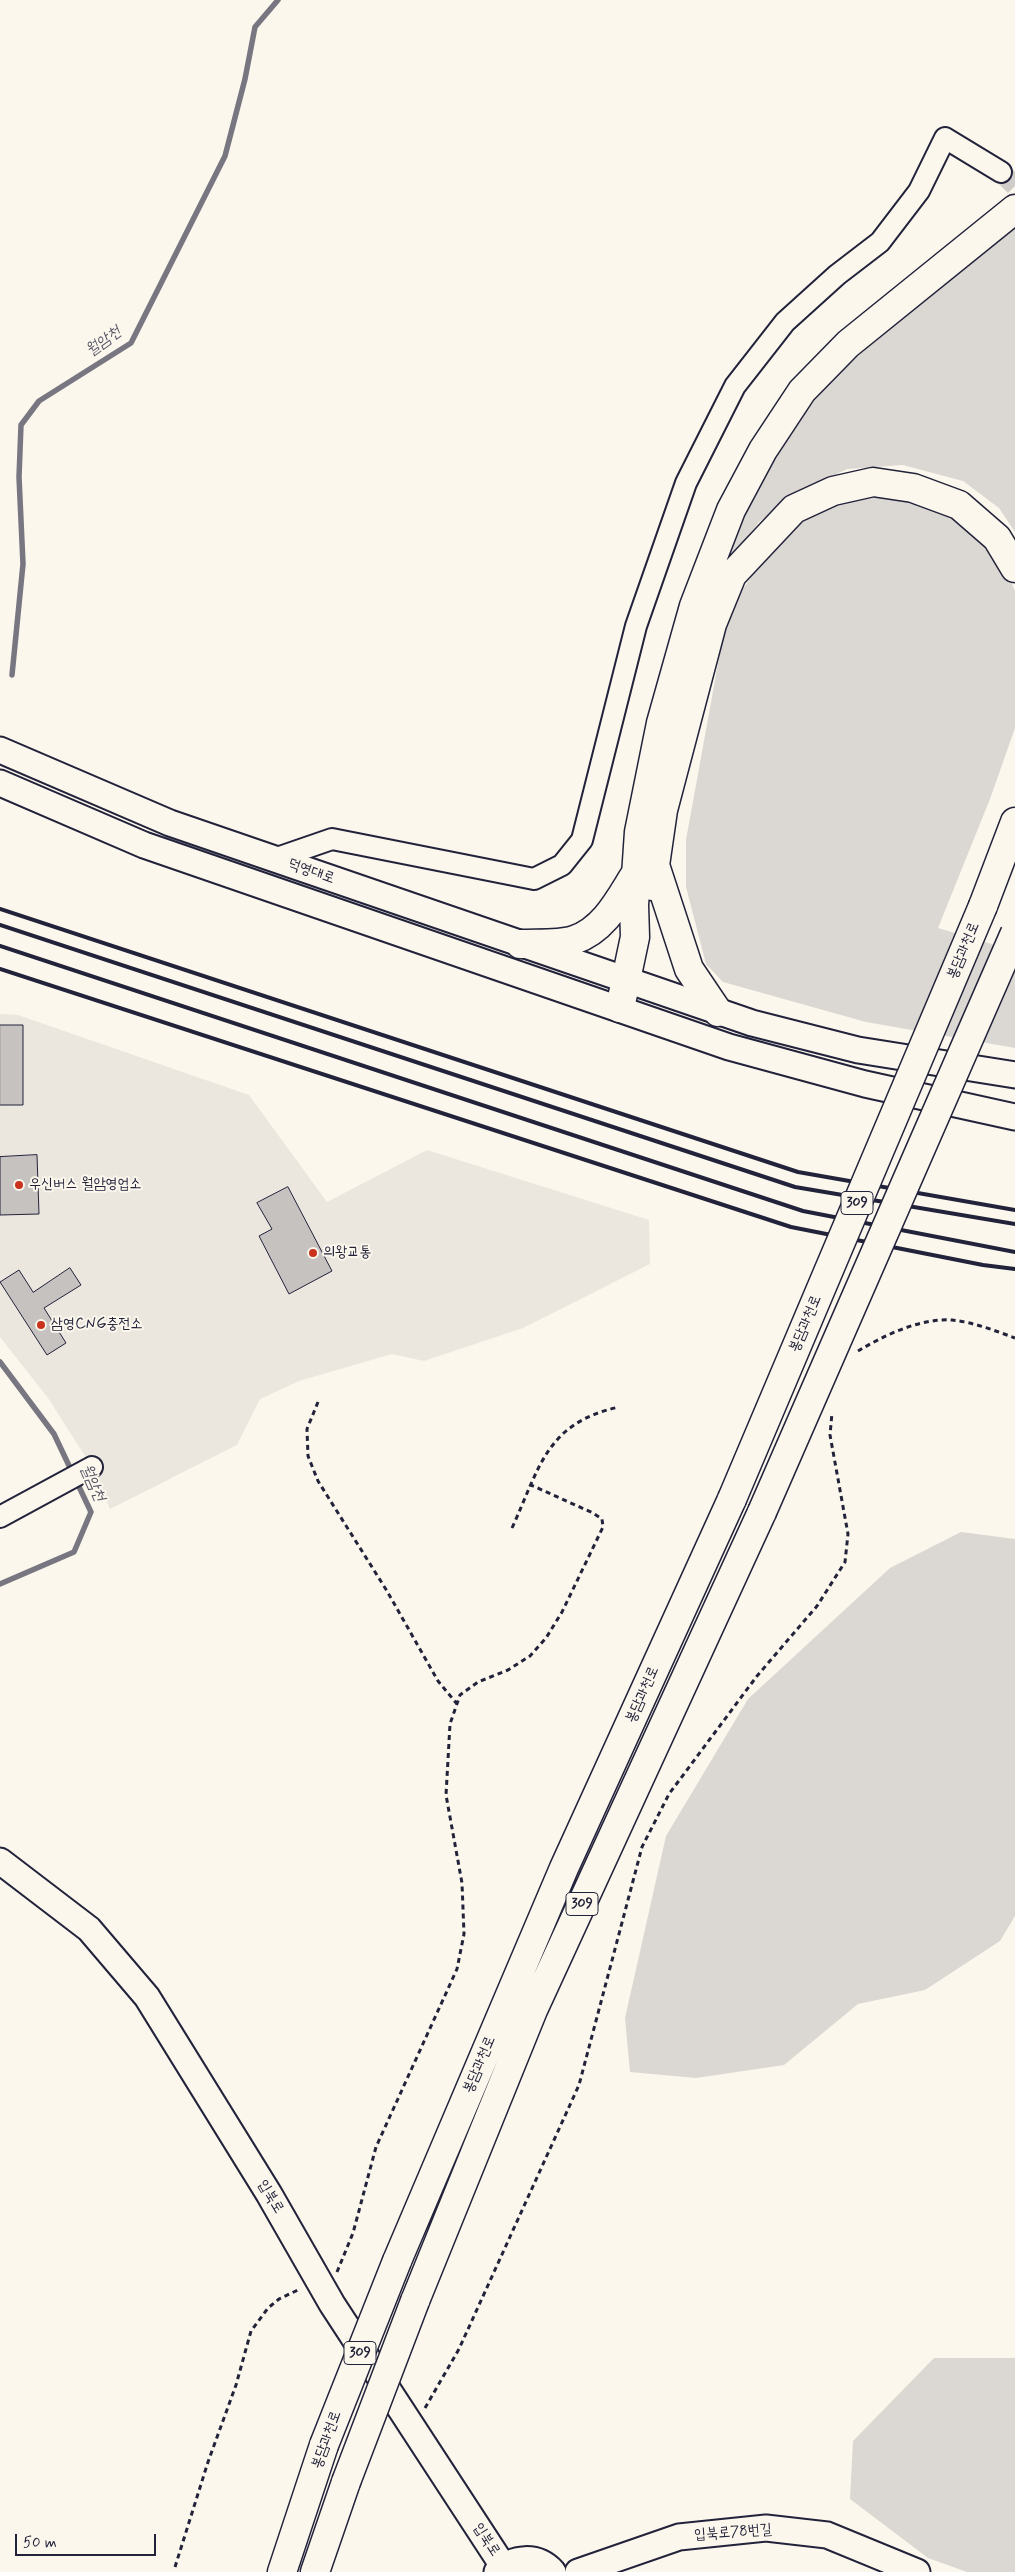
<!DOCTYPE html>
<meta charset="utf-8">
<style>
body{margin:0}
#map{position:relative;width:1015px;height:2572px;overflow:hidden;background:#fbf7ec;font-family:Mynerve,sans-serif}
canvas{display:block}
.scale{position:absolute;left:15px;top:2534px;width:141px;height:22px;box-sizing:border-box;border:2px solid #22223b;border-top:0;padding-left:6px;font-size:15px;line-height:18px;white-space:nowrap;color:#22223b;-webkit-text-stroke:4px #fbf7ec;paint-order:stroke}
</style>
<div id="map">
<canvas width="1015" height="2572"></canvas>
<div class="scale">50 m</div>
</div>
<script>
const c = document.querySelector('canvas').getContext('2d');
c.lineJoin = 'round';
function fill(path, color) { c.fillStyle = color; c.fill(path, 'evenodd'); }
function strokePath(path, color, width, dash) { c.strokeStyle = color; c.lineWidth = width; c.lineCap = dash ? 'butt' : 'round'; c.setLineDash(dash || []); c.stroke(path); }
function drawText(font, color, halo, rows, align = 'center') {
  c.font = font + ' Mynerve,"Poor Story",sans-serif'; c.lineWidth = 4; c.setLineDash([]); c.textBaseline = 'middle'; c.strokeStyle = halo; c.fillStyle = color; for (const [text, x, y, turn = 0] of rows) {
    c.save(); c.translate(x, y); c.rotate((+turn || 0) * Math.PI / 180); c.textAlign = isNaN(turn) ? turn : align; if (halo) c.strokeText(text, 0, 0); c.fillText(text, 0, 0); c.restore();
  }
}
const built = new Path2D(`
 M0,1014L18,1015L249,1095L327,1202L427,1150L649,1220L650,1264L523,1328L424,1361L392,1354L299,1381L260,1399L237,1445L110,1509L92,1467L48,1398L0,1337Z`);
const green = new Path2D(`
 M1015,223V532L999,508L963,481L903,465L847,469L799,492L759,522L718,575L765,467L828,383L915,305Z
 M883,495L940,504L1002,560L1015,591V728L990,799L938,928L1015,951V1048L866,1022L723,982L706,964L686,887V840L727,614C756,568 794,511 852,499C862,497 873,496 883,495Z
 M961,1532L1015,1539V1916L1000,1941L925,1990L858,2004L784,2065L696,2078L630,2072L625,2018L666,1836L748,1699L890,1568Z
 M934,2358H1015V2572H967L928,2558L850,2499L853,2441Z`);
const stream = new Path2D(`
 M12,675L23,564L19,477L21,425L39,401L131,343L225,156L245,79L255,27L278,0
 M0,1362L54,1434L91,1512L74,1552L0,1584`);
const building = new Path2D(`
 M0,1025H23V1105H0Z
 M37,1155L39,1214L0,1215V1157Z
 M288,1187L332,1271L289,1294L259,1236L272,1229L257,1203Z
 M70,1268L81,1285L44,1308L66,1343L47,1355L0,1282L19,1270L33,1292Z`);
const minorTunnel = new Path2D(`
 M1001,172L1015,186`);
const path = new Path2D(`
 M858,1351C885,1335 920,1318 952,1320C973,1322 996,1331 1015,1338
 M318,1402L307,1429L308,1456L318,1481L387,1591L438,1681L457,1704
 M512,1528C540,1467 546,1423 619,1407
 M337,2272L353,2233L376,2147L457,1969L464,1934L462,1883L446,1795L450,1724L460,1695L478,1682L508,1670L530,1656L546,1638L562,1612L603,1527L602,1519L593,1513L531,1485
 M425,2408L459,2349L579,2085L642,1847L669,1794L757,1676L817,1606L845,1562L848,1534L830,1435L832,1413
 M175,2567L208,2462L236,2385L251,2331L268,2308L279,2299L300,2289`);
const minor = new Path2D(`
 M274,859L332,839L534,879L562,865L582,840L636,626L686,483L735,386L785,322L837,275L880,242L919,191L945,138L1001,172
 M0,1517L92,1467`);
const tertiary = new Path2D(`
 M0,750L170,823L752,1023L858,1050L1015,1075
 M0,783L144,845L729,1047L865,1084L1015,1117
 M0,1861L89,1929L147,1997L269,2194L332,2304L503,2566
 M497,2572C513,2557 537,2554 553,2572
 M578,2572L679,2537L766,2528L827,2535L917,2572`);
const trunk = new Path2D(`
 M655,865L689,969L718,1012
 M652,886L663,810L712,624L732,575L794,509L833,491L873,482L913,488L959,505L997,538L1015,568
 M983,906L1015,822
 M520,944C536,943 558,945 574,940C604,930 619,900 634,876
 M620,1008L635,937L634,905L639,832L661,723L694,606L731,510L763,450L802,391L848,344L1015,209
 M397,2261L564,1868L732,1499
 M415,2301L533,2010L762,1512
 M282,2572L324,2445
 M315,2572L346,2482`);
const rail = new Path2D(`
 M0,909L798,1172L1015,1210
 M0,925L795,1187L1015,1224
 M0,946L803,1211L1015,1252
 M0,969L791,1227L983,1265L1015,1269`);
const trunkBridge = new Path2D(`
 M732,1499L983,906
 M762,1512L1015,933
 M324,2445L397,2261
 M346,2482L415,2301`);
const markers = [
 [19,1185,5,"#c8321e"],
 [313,1253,5,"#c8321e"],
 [41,1325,5,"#c8321e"]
];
const shields = [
 [857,1203,32],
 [582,1904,32],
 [360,2353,32]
];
const shieldNames = [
 ["309",857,1203],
 ["309",582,1904],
 ["309",360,2353]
];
const streetNames = [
 ["덕영대로",311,872,19],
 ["봉담과천로",964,951,-67],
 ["봉담과천로",806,1324,-67],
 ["봉담과천로",643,1695,-66],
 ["봉담과천로",480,2065,-67],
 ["입북로",270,2197,59],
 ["봉담과천로",327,2440,-70],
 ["입북로78번길",733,2533,-4],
 ["입북로",486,2540,57]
];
const poiNames = [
 ["우신버스 월암영업소",29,1185],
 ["의왕교통",323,1253],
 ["삼영CNG충전소",51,1325]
];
const waterNames = [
 ["월암천",104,342,-36],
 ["월암천",92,1483,66]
];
fill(built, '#ebe7df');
fill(green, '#dbd8d3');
strokePath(stream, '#787681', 5.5);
fill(building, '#c6c2c0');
strokePath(building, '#22223b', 1);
strokePath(minorTunnel, '#d0ccc9', 20, [20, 10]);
strokePath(minor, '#22223b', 24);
strokePath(tertiary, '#22223b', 29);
strokePath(trunk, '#22223b', 31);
strokePath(path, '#22223b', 3, [5, 4]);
strokePath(minor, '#fbf7ec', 20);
strokePath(tertiary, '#fbf7ec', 25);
strokePath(trunk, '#fbf7ec', 28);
strokePath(rail, '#22223b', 4);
strokePath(trunkBridge, '#22223b', 31, []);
strokePath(trunkBridge, '#fbf7ec', 28);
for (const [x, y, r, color] of markers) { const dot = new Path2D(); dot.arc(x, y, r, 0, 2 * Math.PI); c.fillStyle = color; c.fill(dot); strokePath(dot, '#fbf7ec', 2); }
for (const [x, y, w] of shields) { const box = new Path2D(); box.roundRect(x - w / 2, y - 11.5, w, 23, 4); c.fillStyle = '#fbf7ec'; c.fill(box); strokePath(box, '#22223b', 1); }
drawText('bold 14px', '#22223b', null, shieldNames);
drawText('15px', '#22223b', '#fbf7ec', streetNames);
drawText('15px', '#22223b', '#fbf7ec', poiNames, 'left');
drawText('italic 16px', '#545364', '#fbf7ec', waterNames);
</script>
